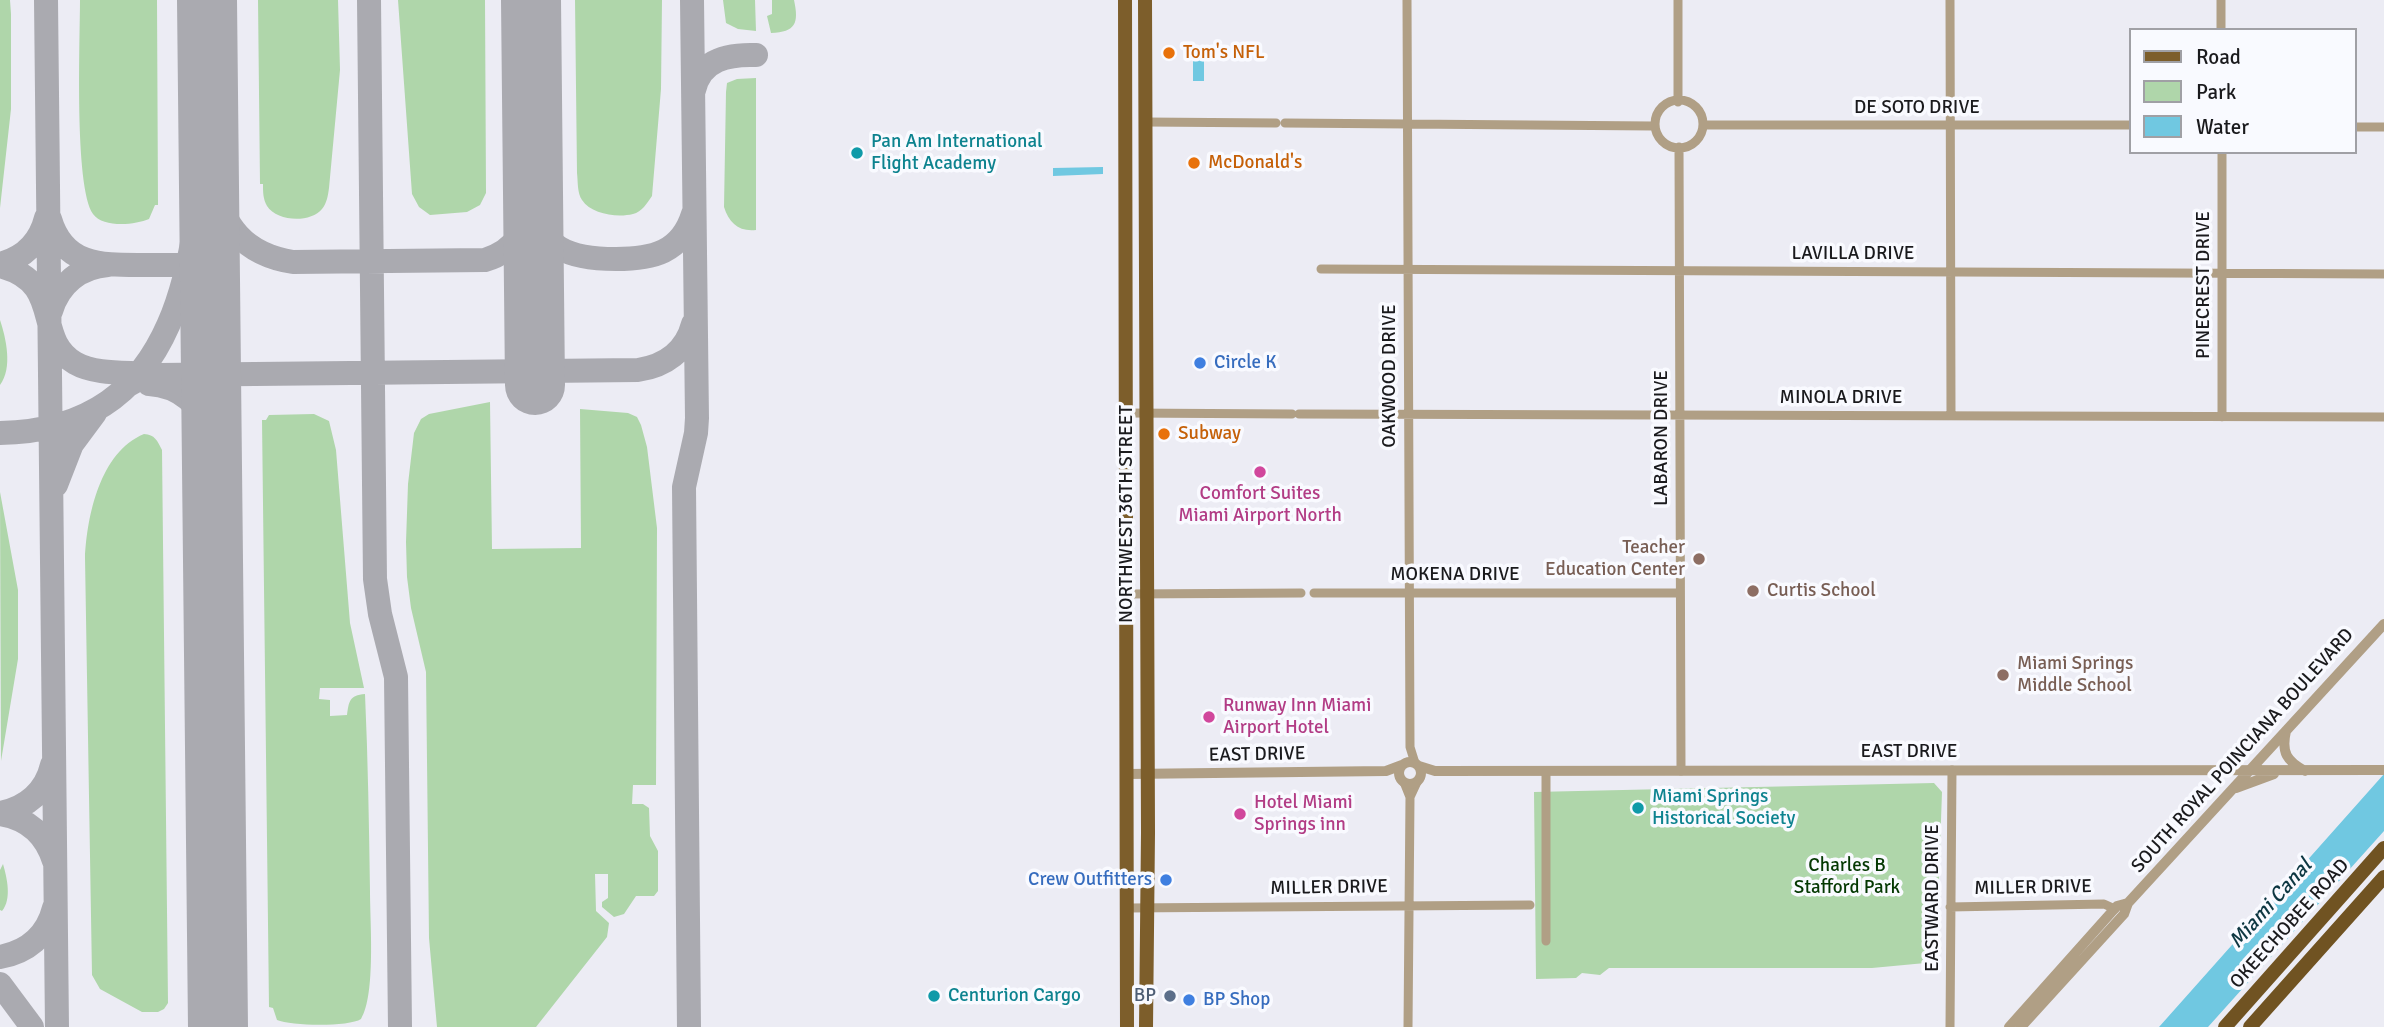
<!DOCTYPE html>
<style>
body{margin:0}
#map{position:relative;width:2384px;height:1027px;overflow:hidden;background:#ececf4;font-family:Signika,sans-serif}
canvas{display:block}
.legend{position:absolute;left:2129px;top:28px;width:228px;height:126px;box-sizing:border-box;background:#f9faff;border:2px solid #a0a0a5;margin:0;padding:9px 12px;list-style:none;font-size:21px;color:#1a1a1d}
.legend li{display:flex;align-items:center;gap:14px;height:35px}
.legend b{width:35px;border:2px solid #a0a0a5}
</style>
<div id="map">
<canvas width="2384" height="1027"></canvas>
<ul class="legend">
<li><b style="height:9px;background:#7d5e2b"></b>Road</li>
<li><b style="height:19px;background:#afd6aa"></b>Park</li>
<li><b style="height:19px;background:#70c8e1"></b>Water</li>
</ul>
</div>
<script>
const c = document.querySelector('canvas').getContext('2d');
c.lineJoin = 'round';
function fill(path, color) { c.fillStyle = color; c.fill(path, 'evenodd'); }
function strokePath(path, color, width, dash) { c.strokeStyle = color; c.lineWidth = width; c.lineCap = dash ? 'butt' : 'round'; c.setLineDash(dash || []); c.stroke(path); }
function drawText(font, color, halo, rows, align = 'center') {
  c.font = font + ' Signika,sans-serif'; c.lineWidth = 7; c.setLineDash([]); c.textBaseline = 'middle'; c.strokeStyle = halo; c.fillStyle = color; for (const [text, x, y, turn = 0] of rows) {
    c.save(); c.translate(x, y); c.rotate((+turn || 0) * Math.PI / 180); c.textAlign = isNaN(turn) ? turn : align; if (halo) c.strokeText(text, 0, 0); c.fillText(text, 0, 0); c.restore();
  }
}
const green = new Path2D(`
 M0,0H10L11,14V109L0,208Z
 M80,0H157L158,205H155L149,219C135,225 103,228 93,214C74,186 80,40 80,0Z
 M258,0H338L340,70L329,188C328,195 327,203 322,209C311,223 277,222 267,206C263,199 263,192 263,184H260Z
 M398,0H485L486,193L480,205L467,212L430,215L419,207L412,194Z
 M575,0H662L661,89L652,196C647,203 642,212 633,214C617,218 591,214 582,200C577,193 578,181 577,173Z
 M723,0H755L756,31L738,29L726,23Z
 M772,0H794C799,23 796,32 771,33L767,16L772,14Z
 M756,78V230C739,232 729,223 724,207L726,92L727,83L737,79Z
 M0,320C6,338 13,368 0,385Z
 M490,402L492,549L581,548L580,409L628,413L637,417L641,425L647,447L657,528L656,785H633L632,804H643L649,808L650,836L658,851V891L654,896H636L624,914L614,917L602,907V902L608,898V874H595L596,911L609,923L607,937L536,1027H437L429,938L426,672L411,608L407,577L406,542L408,484L414,433L421,419L429,414Z
 M314,414L329,421L336,450L350,623L364,688H320L319,699L330,700V716L347,715C349,702 349,695 365,694C368,760 369,826 370,892C370,921 376,995 361,1019C349,1027 291,1026 277,1020L273,1008L269,1007L262,420H266L269,415Z
 M144,434C155,435 157,440 162,450L168,1003L164,1009L158,1012H142L100,989L92,975L85,558C87,516 100,452 144,434Z
 M0,492L18,590V659L1,761Z
 M1934,783L1942,792L1936,962L1872,968H1609L1600,975L1582,973L1576,978L1536,979L1534,792Z
 M3,864C7,878 12,899 2,911L0,910V870Z`);
const water = new Path2D(`
 M1193,57H1204V81H1193Z
 M1103,167V174L1053,176V168Z
 M2384,774V831L2208,1027H2159Z`);
const taxiway = new Path2D(`
 M46,0L57,1027
 M369,0L375,579L380,614L396,677L400,1027
 M694,90C701,59 729,54 756,55
 M209,181C226,226 242,254 293,262L485,260C518,250 529,225 533,194
 M533,198C538,250 571,259 616,259C652,259 681,253 693,214
 M50,219C64,267 103,265 144,265C166,265 188,265 210,264
 M0,264C24,258 40,242 46,218
 M0,266C66,283 32,338 75,363C96,375 126,372 149,374
 M51,311C59,284 80,267 108,265
 M149,384C182,386 202,406 212,437
 M123,388L141,378L159,375L638,370C665,366 686,351 693,324
 M0,433C199,430 197,225 208,79
 M56,485L72,444L95,413
 M0,813C27,808 46,791 52,765
 M0,814C27,818 46,835 54,861
 M0,957C27,952 47,936 54,908
 M0,984L32,1027
 M689,1027L684,487L696,433L697,418L692,0`);
const runway = new Path2D(`
 M207,0L218,1027
 M531,0L535,385`);
const minor = new Path2D(`
 M1407,0L1410,747L1415,763
 M1678,0V102
 M1950,0L1951,415
 M2221,0V30
 M1655 124a24 24 0 1 1 48 0a24 24 0 1 1-48 0Z
 M1146,122L1276,123
 M1285,123L1653,126
 M1704,125H2130
 M2354,127H2384
 M1679,147L1681,771
 M1321,269L2384,274
 M1127,413L1292,414
 M1299,414L2384,417
 M2222,417V152
 M1314,593H1680
 M1127,594L1301,593
 M1546,771V941
 M1404,782L1410,797
 M1950,907L2104,904L2115,909
 M1128,908L1530,905
 M1408,1027L1410,797L1417,782
 M1950,1027L1952,770`);
const tertiary = new Path2D(`
 M2286,731C2281,753 2287,761 2305,771
 M1399 773a11 11 0 1 1 22 0a11 11 0 1 1-22 0Z
 M1419,766L1435,771L2384,770
 M1128,774L1386,771L1402,765
 M2236,788L2274,774
 M2009,1027L2117,906L2128,903
 M2021,1027L2124,914L2128,903L2384,624`);
const primary = new Path2D(`
 M1125,0L1127,1027
 M1145,0L1148,833L1146,1027`);
const trunk = new Path2D(`
 M2225,1027L2384,848
 M2250,1027L2384,877`);
const markers = [
 [1169,53,7,"#e8710a"],
 [857,153,7,"#0f9aa8"],
 [1194,163,7,"#e8710a"],
 [1200,363,7,"#3f7fe0"],
 [1164,434,7,"#e8710a"],
 [1260,472,7,"#d1479c"],
 [1699,559,7,"#8d6e63"],
 [1753,591,7,"#8d6e63"],
 [2003,675,7,"#8d6e63"],
 [1209,717,7,"#d1479c"],
 [1638,808,7,"#0f9aa8"],
 [1240,814,7,"#d1479c"],
 [1166,880,7,"#3f7fe0"],
 [934,996,7,"#0f9aa8"],
 [1170,996,7,"#5c6f8a"],
 [1189,1000,7,"#3f7fe0"]
];
const foodNames = [
 ["Tom's NFL",1183,53],
 ["McDonald's",1208,163],
 ["Subway",1178,434]
];
const streetNames = [
 ["DE SOTO DRIVE",1917,108],
 ["LAVILLA DRIVE",1853,254],
 ["PINECREST DRIVE",2204,285,-90],
 ["OAKWOOD DRIVE",1390,376,-90],
 ["MINOLA DRIVE",1841,398],
 ["LABARON DRIVE",1662,438,-90],
 ["NORTHWEST 36TH STREET",1127,514,-90],
 ["MOKENA DRIVE",1455,575],
 ["SOUTH ROYAL POINCIANA BOULEVARD",2243,751,-48],
 ["EAST DRIVE",1909,752],
 ["EAST DRIVE",1257,755,-1],
 ["MILLER DRIVE",1329,888,-1],
 ["MILLER DRIVE",2033,888,-1],
 ["EASTWARD DRIVE",1933,898,-90],
 ["OKEECHOBEE ROAD",2290,924,-48]
];
const cultureNames = [
 ["Pan Am International",871,142],
 ["Flight Academy",871,164],
 ["Miami Springs",1652,797],
 ["Historical Society",1652,819],
 ["Centurion Cargo",948,996]
];
const shopNames = [
 ["Circle K",1214,363],
 ["Crew Outfitters",1152,880,"right"],
 ["BP Shop",1203,1000]
];
const hotelNames = [
 ["Comfort Suites",1260,494,"center"],
 ["Miami Airport North",1260,516,"center"],
 ["Runway Inn Miami",1223,706],
 ["Airport Hotel",1223,728],
 ["Hotel Miami",1254,803],
 ["Springs inn",1254,825]
];
const educationNames = [
 ["Teacher",1685,548,"right"],
 ["Education Center",1685,570,"right"],
 ["Curtis School",1767,591],
 ["Miami Springs",2017,664],
 ["Middle School",2017,686]
];
const parkNames = [
 ["Charles B",1847,866],
 ["Stafford Park",1847,888]
];
const serviceNames = [
 ["BP",1156,996]
];
const waterNames = [
 ["Miami Canal",2271,904,-48]
];
fill(green, '#afd6aa');
fill(water, '#70c8e1');
strokePath(taxiway, '#aaaab0', 24);
strokePath(runway, '#aaaab0', 60);
strokePath(minor, '#b09f85', 9);
strokePath(tertiary, '#b09f85', 10);
strokePath(primary, '#7d5e2b', 14);
strokePath(trunk, '#705322', 14);
for (const [x, y, r, color] of markers) { const dot = new Path2D(); dot.arc(x, y, r, 0, 2 * Math.PI); c.fillStyle = color; c.fill(dot); strokePath(dot, '#f9faff', 2.5); }
drawText('19px', '#c56008', '#f9faff', foodNames, 'left');
drawText('19px', '#1a1a1d', '#f9faff', streetNames);
drawText('19px', '#0d838f', '#f9faff', cultureNames, 'left');
drawText('19px', '#366cbe', '#f9faff', shopNames, 'left');
drawText('19px', '#b23c85', '#f9faff', hotelNames, 'left');
drawText('19px', '#785e54', '#f9faff', educationNames, 'left');
drawText('19px', '#043802', '#f9faff', parkNames);
drawText('19px', '#4e5e75', '#f9faff', serviceNames, 'right');
drawText('italic 21px', '#0d3742', '#f9faff', waterNames);
</script>
